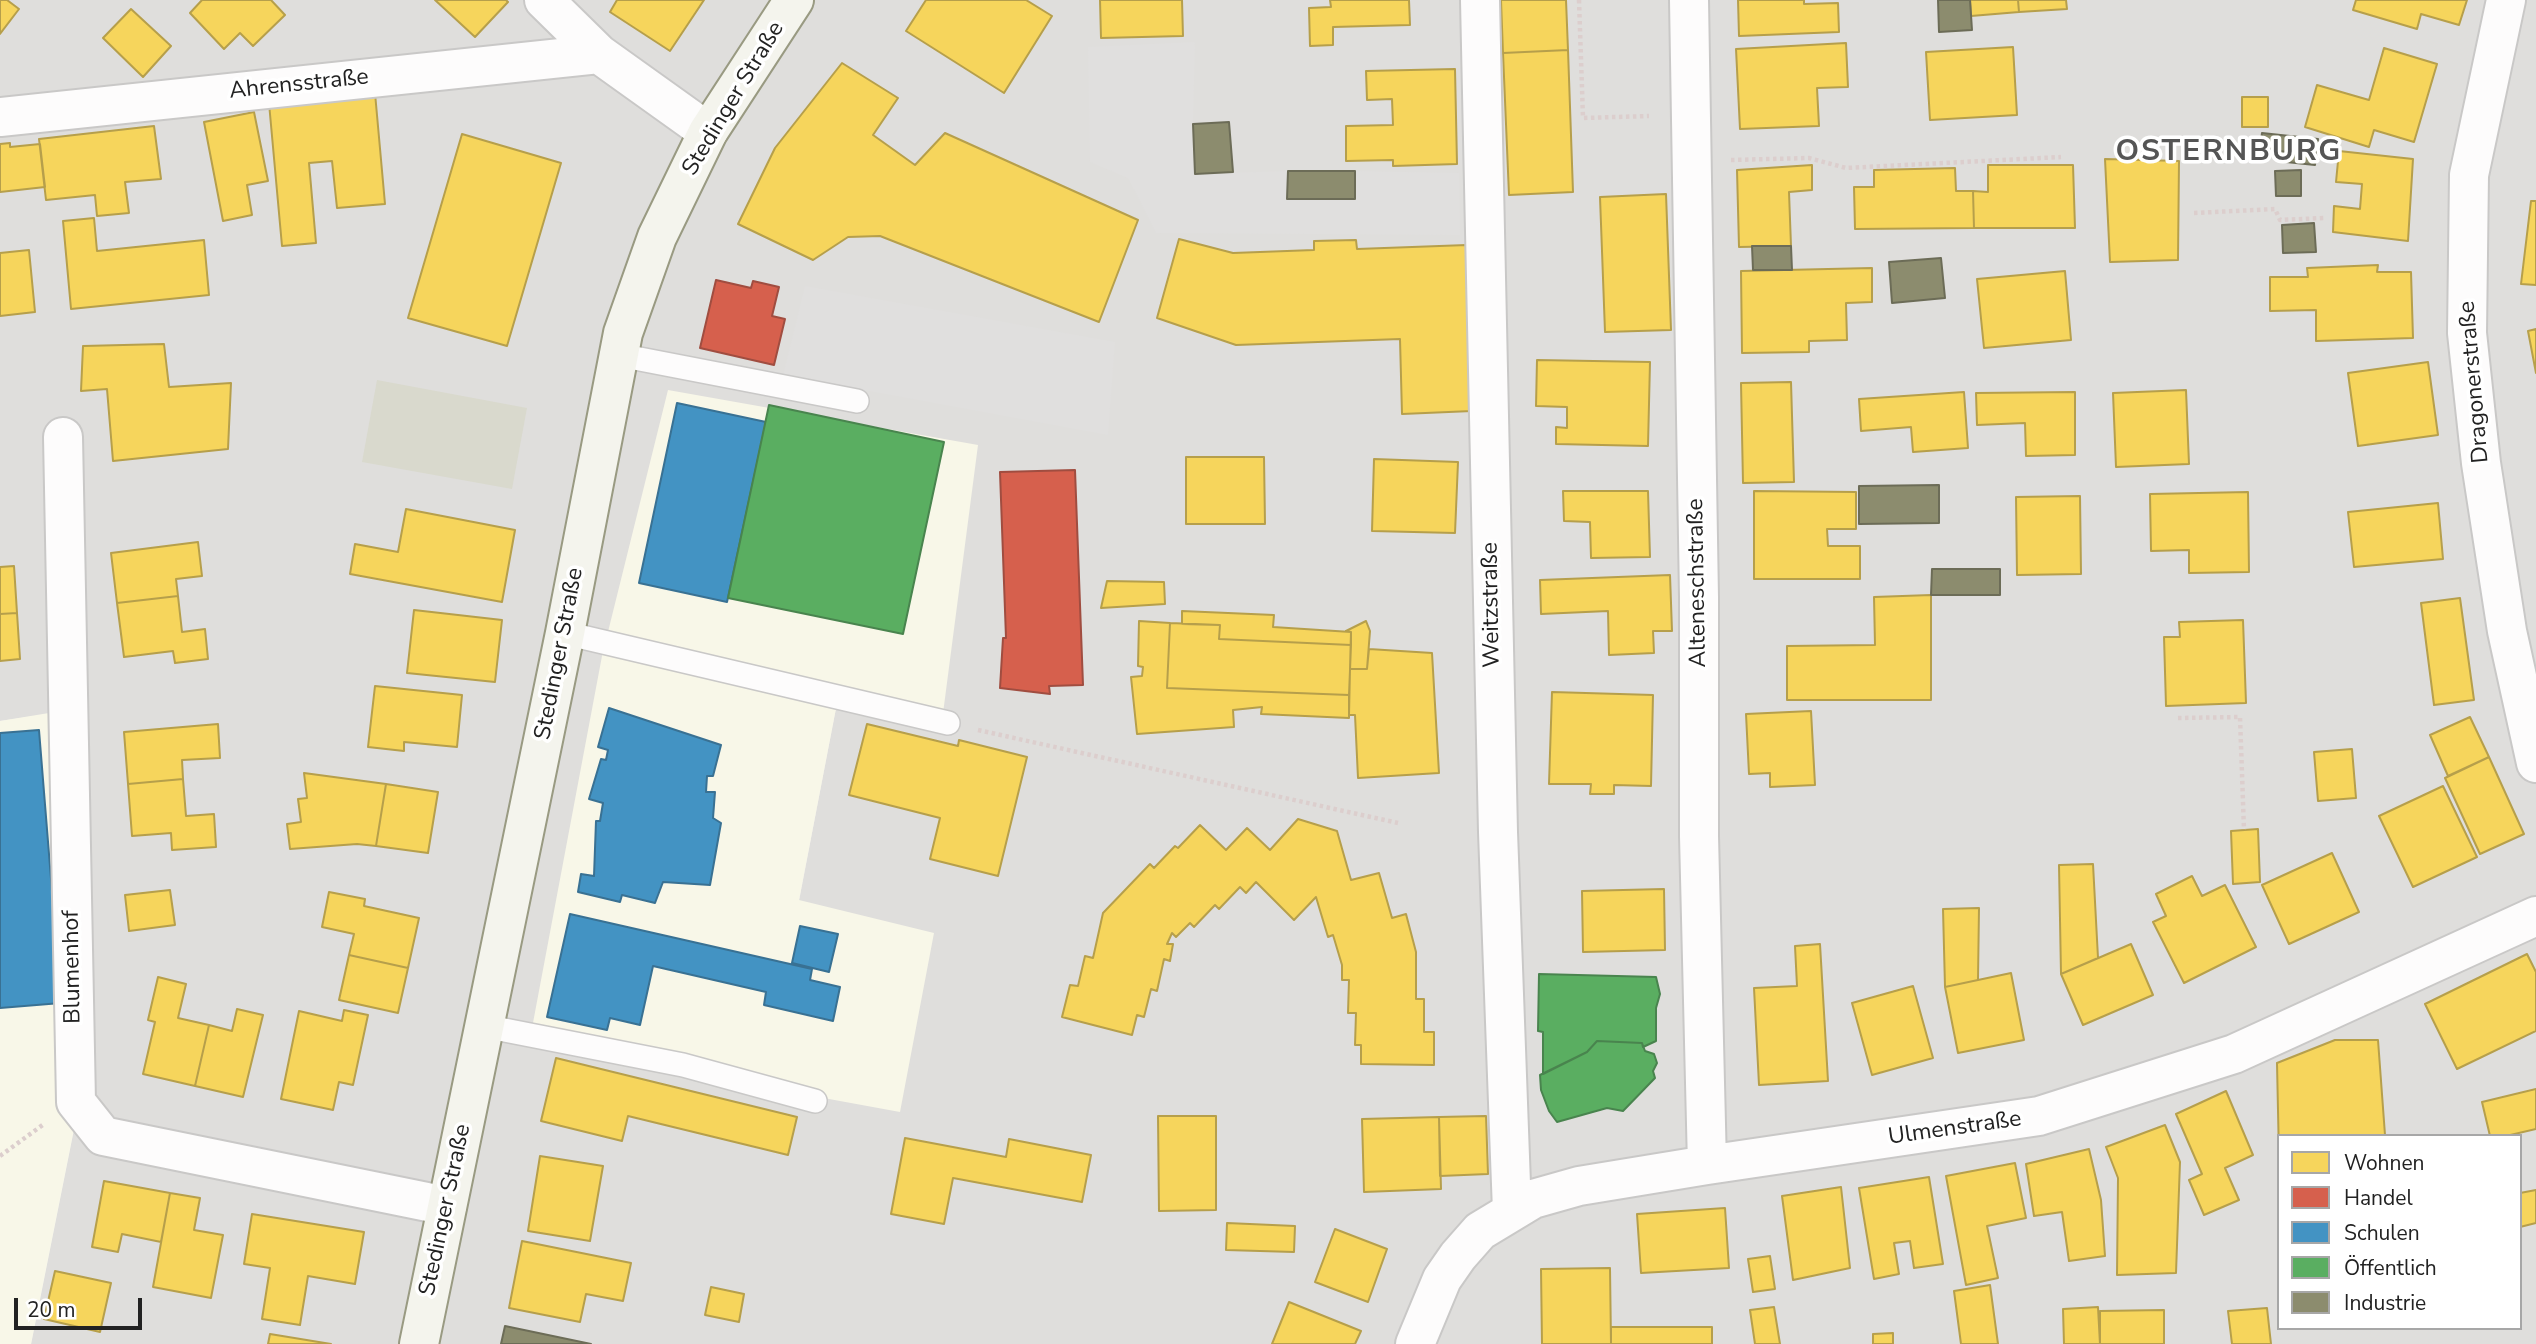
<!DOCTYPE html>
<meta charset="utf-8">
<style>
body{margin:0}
#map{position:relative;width:2536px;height:1344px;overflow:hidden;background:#f0eeeb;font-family:"Nunito Sans",sans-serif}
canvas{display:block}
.legend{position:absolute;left:2277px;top:1134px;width:245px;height:196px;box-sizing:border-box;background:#fff;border:2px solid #a7a7a7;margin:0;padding:9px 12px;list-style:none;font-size:21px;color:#222}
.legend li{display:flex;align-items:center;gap:14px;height:35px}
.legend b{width:35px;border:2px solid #a7a7a7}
.scale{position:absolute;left:14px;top:1298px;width:128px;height:32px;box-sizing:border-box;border:4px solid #222;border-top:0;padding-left:9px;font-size:21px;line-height:24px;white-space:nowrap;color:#222;-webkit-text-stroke:5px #fff;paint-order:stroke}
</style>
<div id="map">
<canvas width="2536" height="1344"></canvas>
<ul class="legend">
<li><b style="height:19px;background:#f6d55c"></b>Wohnen</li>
<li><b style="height:19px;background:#d6604d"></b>Handel</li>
<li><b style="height:19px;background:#4393c3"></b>Schulen</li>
<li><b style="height:19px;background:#5aae61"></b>Öffentlich</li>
<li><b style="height:19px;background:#8c8c6e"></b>Industrie</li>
</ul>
<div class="scale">20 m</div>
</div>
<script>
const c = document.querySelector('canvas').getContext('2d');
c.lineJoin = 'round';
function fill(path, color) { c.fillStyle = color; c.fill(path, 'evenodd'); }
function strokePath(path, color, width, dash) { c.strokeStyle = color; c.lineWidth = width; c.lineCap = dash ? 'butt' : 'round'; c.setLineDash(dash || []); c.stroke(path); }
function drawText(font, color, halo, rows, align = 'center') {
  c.font = font + ' "Nunito Sans",sans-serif'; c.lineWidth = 7; c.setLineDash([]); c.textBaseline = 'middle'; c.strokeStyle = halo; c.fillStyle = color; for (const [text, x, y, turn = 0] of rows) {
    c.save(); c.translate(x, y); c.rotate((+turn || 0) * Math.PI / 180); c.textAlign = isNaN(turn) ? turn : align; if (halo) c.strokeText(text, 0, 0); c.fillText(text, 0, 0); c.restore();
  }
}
const residential = new Path2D(`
 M0,0H2536V1344H31L74,1129L48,714L0,721ZM668,390L839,692L799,901ZM2279,1136H2520V1328H2279Z`);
const education = new Path2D(`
 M668,390L978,445L942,721L839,693L799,900L934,933L900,1112L529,1044L602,656Z
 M49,713L74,1129L31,1344H0V721Z`);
const construction = new Path2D(`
 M377,380L527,408L512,489L362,462Z`);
const parking = new Path2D(`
 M1195,42L1193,124L1196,174L1288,171V199H1354L1355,171L1459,173L1460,235L1156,233L1128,178L1090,162L1088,47Z
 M805,286L1115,342L1108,435L783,375Z`);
const homes = new Path2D(`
 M0,0H7L19,9L0,34Z
 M202,0H271L285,15L253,46L240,33L224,49L190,13Z
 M435,0H506L508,2L475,37Z
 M617,0H704L670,51L610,12Z
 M926,0H1026L1052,16L1004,93L906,31Z
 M1100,0H1182L1183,36L1101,38Z
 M1330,0H1409L1410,25L1333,27V45L1310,46L1309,8L1331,7Z
 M1501,0H1566L1568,50L1503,53Z
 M1738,0H1804V4L1838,3L1839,32L1739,36Z
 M1970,0H2018L2019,12L1971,16Z
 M2018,0H2066L2067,9L2019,12Z
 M2356,0H2467L2459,25L2421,14L2417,29L2353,10Z
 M131,9L171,46L143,77L103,38Z
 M1846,43L1848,87L1817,88L1819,126L1740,129L1736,49Z
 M2013,47L2017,115L1930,120L1926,52Z
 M2384,48L2437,64L2414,142L2374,130L2369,147L2305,127L2317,85L2369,100Z
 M1568,50L1573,192L1509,195L1503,53Z
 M842,63L898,98L873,135L915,165L945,133L1138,220L1099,322L880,236L848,237L813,260L738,224L775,148Z
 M1455,69L1457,164L1393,166V160L1346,161V126L1393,125L1392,99L1367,100L1366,71Z
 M375,93L385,204L337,208L332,161L309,163L316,243L282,246L269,103Z
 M2242,97H2268V127H2242Z
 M254,112L268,181L247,185L252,215L223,221L204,122Z
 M154,126L161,179L125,182L129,213L97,216L95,195L46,200L39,139Z
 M462,134L561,163L507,346L408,318Z
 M10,143V147L40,144L45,187L0,192V144Z
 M2339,151L2413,159L2408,241L2333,232L2334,206L2360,209L2362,184L2336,182Z
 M2105,159L2179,161L2178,260L2110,262Z
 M1812,165V190L1789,192L1791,246L1739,247L1737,170Z
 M1988,165H2073L2075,228H1974L1973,191L1988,192Z
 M1955,168L1956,191H1973L1974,228L1855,229L1854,187H1874V170Z
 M1666,194L1671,330L1605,332L1600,197Z
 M2531,201H2536V285L2521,284Z
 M94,218L97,251L204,240L209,295L71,309L63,221Z
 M1179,239L1233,253L1314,250V241L1356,240L1357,249L1467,245L1472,411L1402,414L1400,339L1236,345L1157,318Z
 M29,250L35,312L0,316V253Z
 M2378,265L2377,272H2411L2413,338L2316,341V310L2270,311V277H2308L2307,268Z
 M1872,268V302L1846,303L1847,340L1809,341V352L1742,353L1741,271Z
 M2065,271L2071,340L1984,348L1977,279Z
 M2536,329V373L2528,331Z
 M164,344L169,387L231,383L228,449L113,461L107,389L81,391L83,346Z
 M1537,360L1650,362L1648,446L1556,444V427L1567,428V407L1536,406Z
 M2428,362L2438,435L2358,446L2348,373Z
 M1791,382L1794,482L1743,483L1741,383Z
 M2186,390L2189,464L2116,467L2113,393Z
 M1964,392L1968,448L1913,452L1911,427L1861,431L1859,399Z
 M2075,392V455L2026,456L2025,423L1977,425L1976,393Z
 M1186,457H1264L1265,524H1186Z
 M1374,459L1458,462L1455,533L1372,531Z
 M1563,491H1648L1650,557L1591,558L1590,522L1564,521Z
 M1754,491L1856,492V529H1827L1828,546H1860V579H1754Z
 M2248,492L2249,572L2189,573V550L2151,551L2150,494Z
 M2080,496L2081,574L2017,575L2016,497Z
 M2438,503L2443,559L2354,567L2348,512Z
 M406,509L515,530L502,602L350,574L355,544L398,552Z
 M198,542L202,576L176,579L178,596L117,603L111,553Z
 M14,566L17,613L0,614V567Z
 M1670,575L1672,631H1653L1654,653L1609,655L1608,611L1541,614L1540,580Z
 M1107,581L1164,582L1165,604L1101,608Z
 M1931,595V700H1787V646L1875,645L1874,597Z
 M178,596L182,632L205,629L208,659L175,663L173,651L124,657L117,603Z
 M2460,598L2474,700L2434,705L2421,603Z
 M414,610L502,620L495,682L407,673Z
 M1182,611L1274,615L1273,627L1351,632V645L1219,639L1220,625L1182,624Z
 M17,613L20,659L0,661V614Z
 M2243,620L2246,703L2166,706L2164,637H2180L2179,622Z
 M1139,621L1170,623L1167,688L1349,695V718L1261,714L1262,707L1233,710L1234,727L1137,734L1131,677L1142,676L1143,667L1138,666Z
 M1366,621L1370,631L1367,669H1350L1351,632L1346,631Z
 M1170,623L1220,625L1219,639L1351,645L1349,695L1167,688Z
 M1369,649L1432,653L1439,773L1358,778L1355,715H1349L1350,669H1367Z
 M375,686L462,695L457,747L404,742V751L368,747Z
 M1552,692L1653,695L1651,786L1614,785V794H1590L1591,784H1549Z
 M1811,711L1815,785L1770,787V773L1749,774L1746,714Z
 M2470,717L2489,757L2448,776L2430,735Z
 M218,724L220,758L182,760L183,779L128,784L124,732Z
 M867,724L958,746L959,740L1027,757L998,876L930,859L940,818L849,795Z
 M2352,749L2356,798L2318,801L2314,752Z
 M2489,757L2524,834L2480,854L2445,778Z
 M304,773L386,784L376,846L357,844L290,849L287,824L301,822L298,799L307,798Z
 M183,779L186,816L214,814L216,847L172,850L171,833L132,836L128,784Z
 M386,784L438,792L428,853L376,846Z
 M2443,786L2477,857L2413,887L2379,816Z
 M1298,819L1337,831L1351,880L1379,873L1392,918L1406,914L1416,952V999H1424V1032H1434V1065L1361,1064V1045H1355L1356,1013H1348L1349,980H1342V965L1333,935L1328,937L1316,897L1294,920L1256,882L1246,893L1240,887L1219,909L1215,905L1194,927L1190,923L1176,937L1172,933L1167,944H1173L1170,961L1164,959L1157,991L1151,989L1144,1017L1137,1015L1132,1035L1062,1017L1070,985L1078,986L1085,956L1093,958L1103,913L1150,864L1154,868L1175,846L1178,848L1200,825L1226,850L1247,828L1270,850Z
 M2258,829L2260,882L2233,884L2231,831Z
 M2332,853L2359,912L2289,944L2262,885Z
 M2093,864L2098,958L2061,974L2059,865Z
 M2192,876L2202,896L2225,885L2256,947L2184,983L2153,922L2166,916L2156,894Z
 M1664,889L1665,950L1583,952L1582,891Z
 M170,890L175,925L129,931L125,895Z
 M329,892L365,899L364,906L419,918L408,968L349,955L354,934L322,927Z
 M1979,908L1978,980L1945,987L1943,909Z
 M1820,944L1828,1081L1759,1085L1754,988L1797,986L1795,946Z
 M2131,944L2153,995L2083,1025L2061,974Z
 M2527,954L2536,972V1031L2457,1069L2425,1004Z
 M349,955L408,968L398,1013L339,1000Z
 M2011,973L2024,1040L1958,1053L1945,987Z
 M158,977L186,984L178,1018L209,1025L195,1086L143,1074L155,1022L148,1020Z
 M1913,986L1933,1058L1872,1075L1852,1003Z
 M237,1009L263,1015L243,1097L195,1086L209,1025L232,1031Z
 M344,1010L368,1015L353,1085L339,1082L333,1110L281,1099L299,1011L342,1021Z
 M2335,1040H2378L2385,1135L2279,1136V1158L2277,1063Z
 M556,1058L797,1117L788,1155L628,1116L622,1141L541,1121Z
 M2536,1089V1129L2506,1136H2490L2482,1102Z
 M2226,1091L2253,1155L2225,1168L2239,1200L2204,1215L2189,1180L2202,1174L2176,1114Z
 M1158,1116H1216V1210L1159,1211Z
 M1486,1116L1488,1174L1440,1176L1439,1117Z
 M1439,1117L1441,1189L1364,1192L1362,1119Z
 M2165,1125L2180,1162L2176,1273L2117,1275L2118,1178L2106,1147Z
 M905,1138L1006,1157L1009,1139L1091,1155L1082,1202L953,1178L944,1224L891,1214Z
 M2089,1149L2101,1200L2105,1256L2069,1261L2062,1212L2034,1216L2026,1164Z
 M540,1156L603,1166L590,1241L528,1231Z
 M2015,1163L2026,1218L1987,1226L1998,1278L1966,1285L1946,1176Z
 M1929,1177L1943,1264L1914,1268L1910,1241L1894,1243L1899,1274L1874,1279L1859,1188Z
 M104,1181L170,1193L161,1242L122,1234L118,1252L92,1247Z
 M1841,1187L1850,1268L1793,1280L1782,1196Z
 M2536,1190V1223L2520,1227V1193Z
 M170,1193L200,1198L194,1230L223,1235L211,1298L153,1287Z
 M1725,1208L1729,1268L1641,1273L1637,1214Z
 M252,1214L364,1232L355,1284L308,1276L300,1325L262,1319L270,1268L244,1264Z
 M1227,1223L1295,1226L1294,1252L1226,1250Z
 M1335,1229L1387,1249L1368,1302L1315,1282Z
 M522,1241L631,1263L623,1301L586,1294L580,1322L509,1308Z
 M1770,1256L1775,1289L1753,1292L1748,1259Z
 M1610,1268L1611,1344H1542L1541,1269Z
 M55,1271L111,1283L100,1332L44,1319Z
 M1990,1285L1998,1344H1961L1954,1291Z
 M711,1287L744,1294L739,1322L705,1315Z
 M1289,1302L1361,1331L1355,1344H1272Z
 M1774,1307L1780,1344H1755L1750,1310Z
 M2098,1307L2100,1344H2064L2063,1309Z
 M2267,1308L2271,1344H2232L2228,1311Z
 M2164,1310V1344H2100V1311Z
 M1611,1327H1712V1344H1611Z
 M1893,1333V1344H1873V1334Z
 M270,1334L331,1344H268Z`);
const shops = new Path2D(`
 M716,280L751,288L753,281L779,287L772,316L785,319L774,365L700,348Z
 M1075,470L1083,685L1049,686L1050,694L1000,688L1003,638H1006L1000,472Z`);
const schools = new Path2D(`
 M677,403L766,422L727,602L639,583Z
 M609,708L721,745L713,776H707L706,792H715L713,818L721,823L710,885L663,882L655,903L622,895L620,902L578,892L581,874L594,876L596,821H600L603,803L589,799L601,759L606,760L608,750L598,747Z
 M39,730L61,1003L0,1008V733Z
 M570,914L812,969L810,980L840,987L833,1021L764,1005L766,992L653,966L640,1025L610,1018L607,1030L547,1017Z
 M800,926L838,934L829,972L792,963Z`);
const public = new Path2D(`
 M769,405L944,442L903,634L728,598Z
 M1539,974L1656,977L1660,994L1656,1008V1041L1643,1047L1642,1043L1597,1041L1587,1052L1543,1074V1032L1538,1031Z
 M1597,1041L1642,1043L1645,1051L1654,1054L1657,1063L1653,1071L1655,1078L1623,1111L1607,1108L1557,1122L1549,1111L1541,1090L1540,1075L1587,1052Z`);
const industry = new Path2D(`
 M1938,0H1970L1972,30L1939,32Z
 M1229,122L1233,172L1195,174L1193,124Z
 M2262,133L2318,139L2315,165L2286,162L2287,152L2260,148Z
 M2301,170V196H2276L2275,171Z
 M1288,171H1355V199H1287Z
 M2314,223L2316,252L2283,253L2282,225Z
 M1752,246H1791L1792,270H1753Z
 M1941,258L1945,298L1892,303L1889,262Z
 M1939,485V523L1859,524V486Z
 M1932,569H2000V595H1931Z
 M505,1326L591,1344H501Z`);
const path = new Path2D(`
 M1579,0L1583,118L1649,116
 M1731,160L1809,158L1846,168L2061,157
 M2194,213L2275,209L2280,220L2324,218
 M2178,718L2240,717L2244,830
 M978,730L1398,823
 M0,1156L44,1124`);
const lane = new Path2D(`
 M619,355L857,401
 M565,633L948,723
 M484,1026L683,1065L815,1101`);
const street = new Path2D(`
 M544,0L599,54L708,132
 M1480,0L1498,832L1512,1211
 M1689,0L1699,597V836L1707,1165
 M2506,0L2469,175L2467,333L2481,463L2507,631L2536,763
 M0,117L599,54
 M63,437L76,1102L103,1136L447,1206
 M1415,1344L1442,1279L1458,1256L1480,1231L1533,1199L1579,1186L1707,1165L2039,1116L2234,1054L2536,916`);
const secondary = new Path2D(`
 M419,1344L565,633L623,333L657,237L708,132L794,0`);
const streetNames = [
 ["Ahrensstraße",299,85,-6],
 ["Stedinger Straße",734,99,-59],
 ["Dragonerstraße",2475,382,-95],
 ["Alteneschstraße",1698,583,-91],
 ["Weitzstraße",1492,605,-91],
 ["Stedinger Straße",560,654,-79],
 ["Blumenhof",73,967,-91],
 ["Ulmenstraße",1955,1129,-8],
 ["Stedinger Straße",446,1210,-78]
];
const districtNames = [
 ["OSTERNBURG",2229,153]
];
fill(residential, '#dfdedc');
fill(education, '#f8f7e8');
fill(construction, '#d9d9cd');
fill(parking, '#e0dfde');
fill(homes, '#f6d55c');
strokePath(homes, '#b69f4b', 2);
fill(shops, '#d6604d');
strokePath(shops, '#a04d40', 2);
fill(schools, '#4393c3');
strokePath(schools, '#397193', 2);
fill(public, '#5aae61');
strokePath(public, '#49844e', 2);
fill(industry, '#8c8c6e');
strokePath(industry, '#6c6c57', 2);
strokePath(lane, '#c9c8c7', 26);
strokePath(street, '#c9c8c7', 42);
strokePath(secondary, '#999a82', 42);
strokePath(path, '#dccecd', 4.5, [3.5, 3.5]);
strokePath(lane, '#fdfcfc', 23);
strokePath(street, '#fdfcfc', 38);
strokePath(secondary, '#f4f4ed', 38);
drawText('23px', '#222', '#fff', streetNames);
c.letterSpacing = '2px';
drawText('bold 30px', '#555', '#fff', districtNames);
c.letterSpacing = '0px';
</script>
